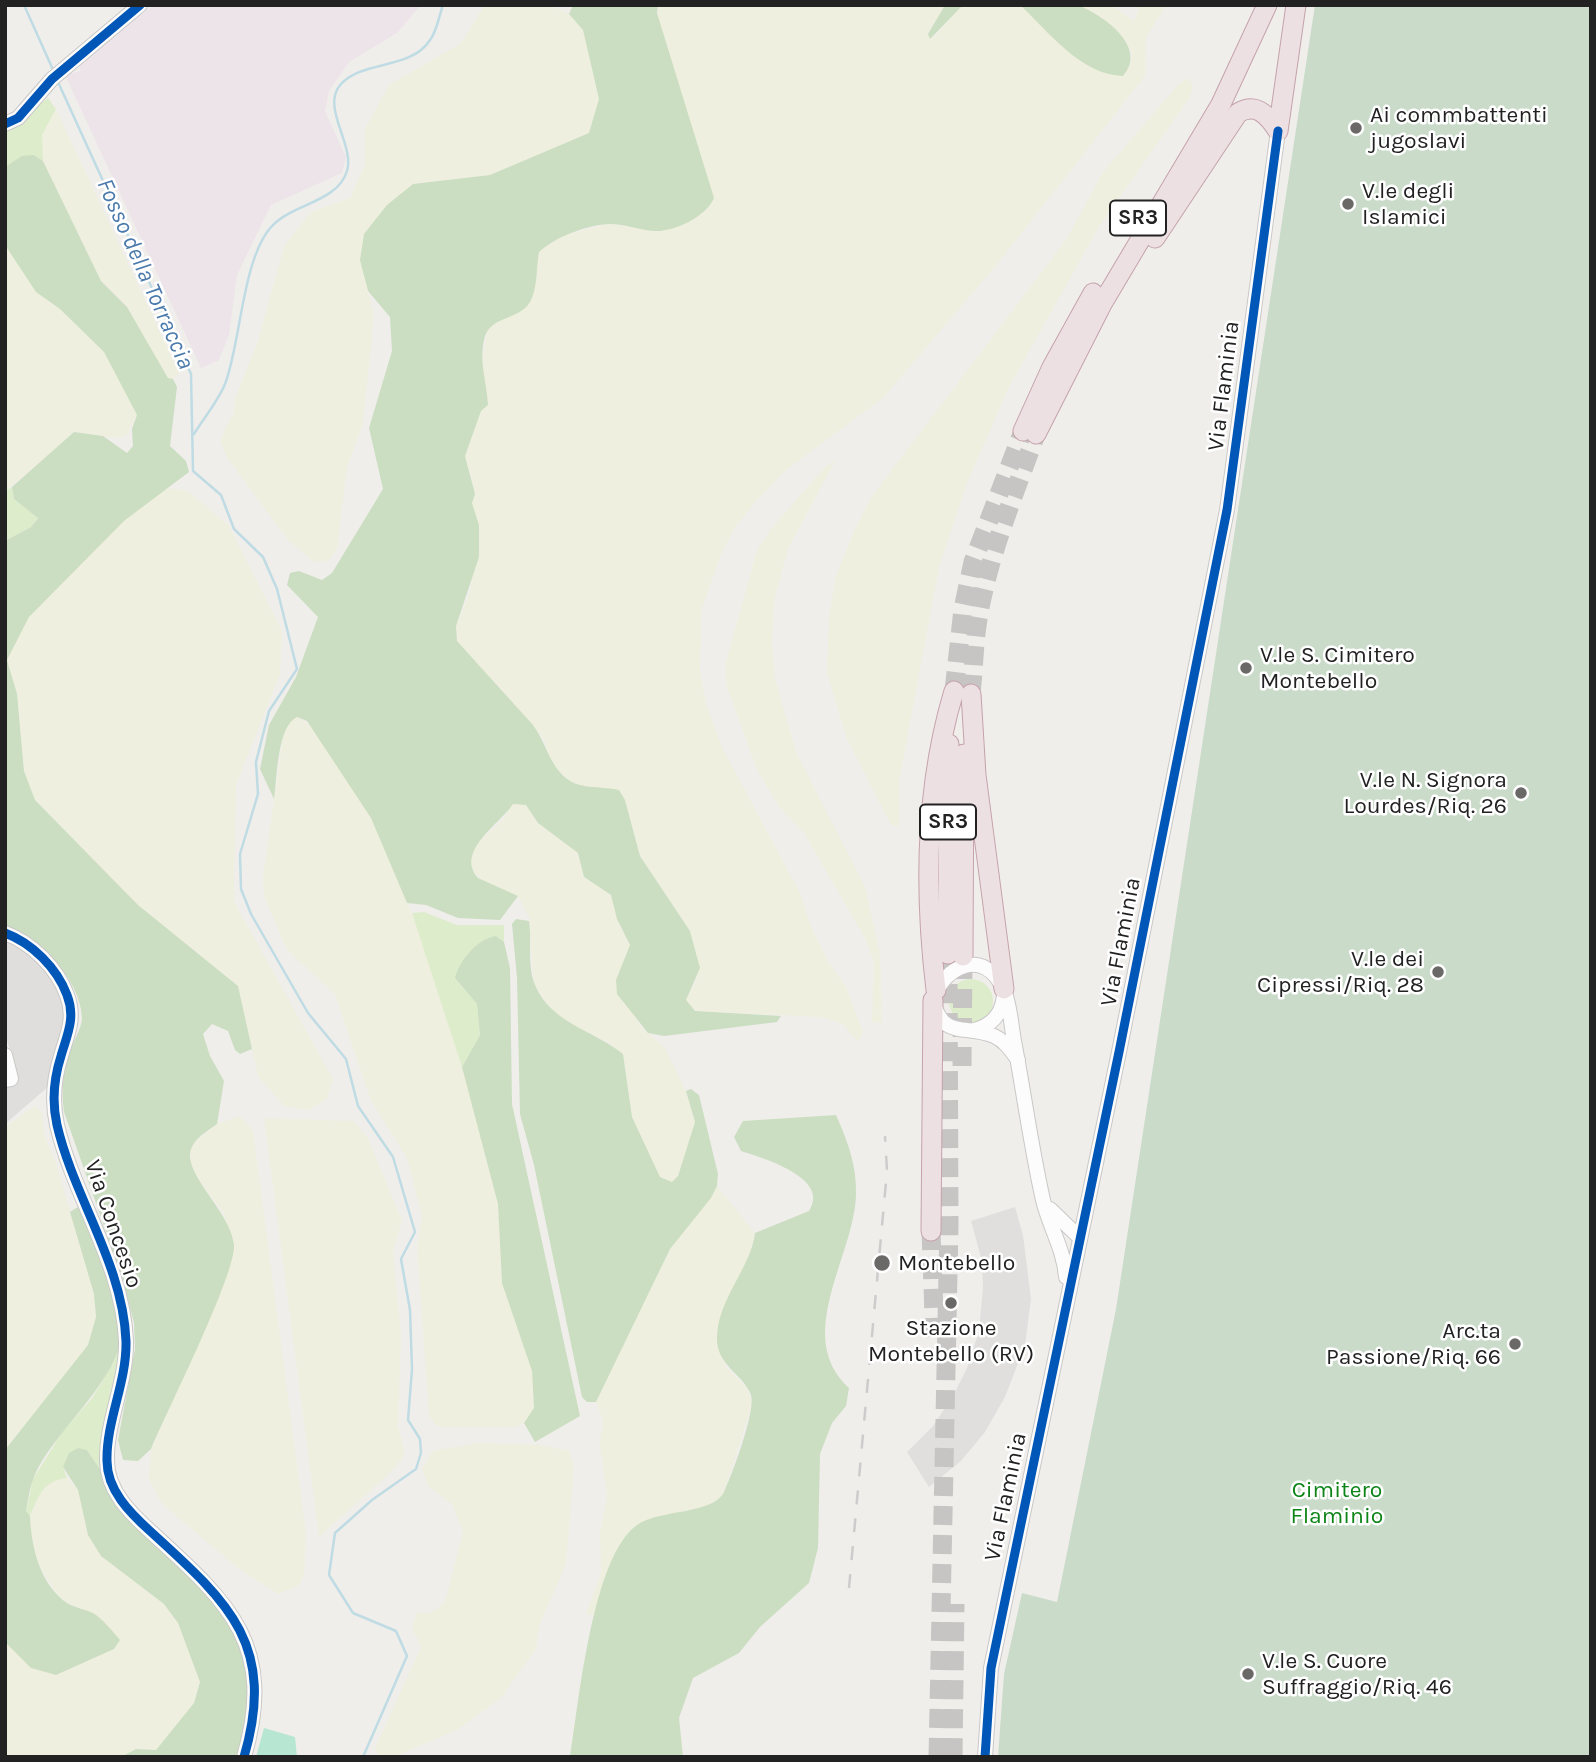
<!DOCTYPE html>
<style>
body{margin:0}
#map{position:relative;width:1596px;height:1762px;overflow:hidden;background:#f0eeeb;font-family:Karla,sans-serif}
canvas{display:block}
.frame{position:absolute;inset:0;border:7px solid #222;pointer-events:none}
</style>
<div id="map">
<canvas width="1596" height="1762"></canvas>
<div class="frame"></div>
</div>
<script>
const c = document.querySelector('canvas').getContext('2d');
c.lineJoin = 'round';
function fill(path, color) { c.fillStyle = color; c.fill(path, 'evenodd'); }
function strokePath(path, color, width, dash) { c.strokeStyle = color; c.lineWidth = width; c.lineCap = dash ? 'butt' : 'round'; c.setLineDash(dash || []); c.stroke(path); }
function drawText(font, color, halo, rows, align = 'center') {
  c.font = font + ' Karla,sans-serif'; c.lineWidth = 5; c.setLineDash([]); c.textBaseline = 'middle'; c.strokeStyle = halo; c.fillStyle = color; for (const [text, x, y, turn = 0] of rows) {
    c.save(); c.translate(x, y); c.rotate((+turn || 0) * Math.PI / 180); c.textAlign = isNaN(turn) ? turn : align; if (halo) c.strokeText(text, 0, 0); c.fillText(text, 0, 0); c.restore();
  }
}
const residential = new Path2D(`
 M5,940L20,946L51,975L65,1007L64,1024L50,1065L49,1086L5,1124V1085L19,1080L5,1034Z`);
const industrial = new Path2D(`
 M154,5H421L397,33L349,62L329,91L325,111L346,157L342,173L271,205L237,275L229,335L219,360L201,368L65,75L80,71V63H85L90,54Z`);
const farmland = new Path2D(`
 M485,5H551L569,14L583,30L599,99L597,114L589,133L490,175L413,184L360,260L374,316L363,424L347,467L337,550L328,561L314,562L288,540L226,456L221,442L225,428L233,415L236,396L258,341L284,246L311,212L350,198L365,164V129L389,85L460,44Z
 M658,5H945L928,34L933,38L963,5H1020L1088,67L1131,66L1132,52L1123,37L1078,5H1111L1134,21L1139,9L1134,5H1167L1146,37L1145,76L994,268L883,398L786,470L756,501L736,526L721,554L701,612L700,672L706,704L723,749L801,895L810,924L827,960L846,987L863,1032L858,1042L843,1024L821,1017L695,1011L689,1006L686,1000L697,978L690,931L640,856L625,800L619,790L579,785L563,778L552,763L544,740L533,725L457,641L456,627L470,592L479,525L472,503V478L465,456L481,411L488,405L482,364L487,331L493,323L523,310L533,296L539,252L545,247L565,235L607,224L634,225L654,231Z
 M1187,78L1193,85L1190,97L1100,225L1009,387L967,483L939,567L899,782V827L891,825L847,739L827,674L829,615L836,577L852,535L872,496L1066,240L1103,172L1179,84Z
 M56,109L179,373L173,379L168,378L127,307L101,281L43,161L42,135Z
 M5,245L36,292L60,309L104,352L137,414L127,435L117,438L73,432L62,446L5,491Z
 M835,461L788,549L775,597L772,644L775,678L796,752L865,887L880,953L882,1023L872,1022L874,962L865,938L804,833L780,808L757,770L726,684V662L757,550L771,529L825,467Z
 M167,488L188,491L229,526L282,631L280,674L236,785L234,902L333,1079L327,1099L308,1110L284,1106L258,1076L238,986L138,905L35,800L24,771L17,694L7,660L29,617L124,521Z
 M297,717L314,729L371,818L419,931L456,1040L498,1204L502,1283L532,1371L534,1408L530,1418L517,1427H442L435,1424L429,1415L417,1248L422,1216L407,1158L371,1101L335,994L287,950L264,896L263,875L284,730L290,720Z
 M513,803L526,805L538,823L578,853L584,877L611,895L617,919L630,945L616,980L639,1025L665,1048L686,1091L695,1122L678,1176L672,1182L660,1177L632,1117L623,1054L609,1043L556,1016L534,985L529,917L518,896L488,885L473,872L470,862L475,845L503,820Z
 M35,1106L43,1114L44,1135L56,1163L94,1294L96,1317L88,1346L5,1450V1127Z
 M240,1116L253,1131L306,1533L304,1576L298,1586L278,1594L238,1568L162,1504L149,1479L151,1449L221,1289L225,1215L192,1171L190,1151L195,1142L217,1124Z
 M264,1118L353,1121L368,1138L402,1221L393,1251L401,1336L398,1425L405,1455L392,1471L319,1537Z
 M717,1186L755,1233L725,1366L747,1388L752,1404L723,1495L707,1507L661,1516L638,1524L624,1538L607,1572L594,1615L586,1613L601,1573L600,1531L607,1496L600,1445L603,1420L596,1402L670,1249Z
 M478,1443L541,1445L570,1451L574,1467L566,1564L539,1626L536,1649L501,1698L457,1730L393,1757H380L375,1748L421,1647L412,1627L417,1613H431L445,1602L463,1531L452,1504L428,1486L422,1469L433,1451Z
 M67,1478L78,1490L83,1513L101,1556L164,1604L178,1623L200,1682L194,1703L156,1750L136,1749L121,1757H5V1642L31,1668L56,1675L114,1649L93,1613L68,1604L57,1594L42,1571L31,1543L30,1516L43,1486L53,1480Z`);
const grass = new Path2D(`
 M48,98L56,109L42,135L43,161L34,155L5,167V128Z
 M12,487L14,499L38,517L31,527L5,541V491Z
 M424,912L457,925H504V942L496,936L455,978L477,1004L480,1035L462,1067L412,913Z
 M949 1001a22 22 0 1 1 44 0a22 22 0 1 1-44 0Z
 M122,1333L101,1471L87,1450L63,1467L67,1478C43,1481 39,1495 30,1516L26,1512L33,1479L63,1431L92,1398L105,1377Z`);
const forest = new Path2D(`
 M573,5H658L657,13L714,198C706,217 674,232 654,231C639,230 626,224 610,224C587,225 557,236 539,252C536,268 538,292 528,305C515,321 489,316 484,340C479,363 487,383 488,405L481,411L465,456L475,494L472,503L479,525V557L456,626L457,641L533,725C548,745 552,778 580,785C593,788 606,787 619,790L625,800L640,856L690,931L700,968L686,1000L695,1011L781,1016L777,1022L664,1036L648,1033L617,994L616,980L630,945L617,919L611,895L584,877L578,853L538,823L526,805L513,804C499,825 455,851 478,878L518,896L500,920L458,918L426,905L407,903L371,818L307,721L297,717C277,726 277,779 274,799L260,769L269,725L296,677L318,617L287,585L290,573L299,571L322,580L332,573L383,489L369,428L392,351L390,317L368,291L360,260L364,234L387,205L413,184L490,175L589,133L599,99L583,30L569,14Z
 M945,5H963L930,39L928,34Z
 M1020,5C1037,5 1064,0 1080,6C1106,17 1148,48 1123,76C1081,75 1049,32 1020,5Z
 M34,155L43,161L101,281L127,307L168,378L173,379L177,387L170,446L186,461L189,472L124,521L29,617L7,660L17,694L24,771L35,800L138,905L238,986L252,1049L240,1054L235,1050L228,1031L212,1024L203,1034L210,1056L224,1081L217,1124C209,1130 198,1136 193,1145C177,1170 231,1210 234,1245C236,1274 166,1413 151,1449L138,1461L123,1460L118,1440L135,1349L134,1323L123,1280L64,1112C61,1089 63,1071 71,1049C74,1040 82,1027 82,1018C81,980 39,937 5,927V541L31,527L38,518L14,499L12,487L74,432L103,436L127,453L133,446L132,429L137,415L104,352L60,309L36,292L5,245V167L22,156Z
 M516,919L529,921C532,941 527,966 535,985C552,1024 592,1029 623,1054L632,1117L660,1177L672,1182L678,1176L695,1122L686,1091L691,1089L699,1095L718,1174L717,1186L711,1198L670,1249L596,1402H587L582,1397L534,1165L520,1114L517,978L512,924Z
 M496,936L504,942L510,968L512,1104L580,1416L535,1442L524,1423L534,1408L532,1371L502,1283L498,1204L462,1067L480,1035L477,1004L455,978C460,960 477,939 496,936Z
 M836,1115C848,1142 857,1166 856,1196C853,1259 793,1336 849,1388L846,1406L832,1423L820,1454L818,1548L809,1583L760,1627L739,1653L693,1678L679,1718L683,1757H570C579,1702 592,1557 637,1525C659,1509 713,1515 724,1492C732,1475 756,1411 751,1395C743,1373 716,1366 717,1337C718,1298 751,1268 755,1233L809,1211C831,1178 763,1158 741,1151L734,1137L743,1121Z
 M78,1207H84C97,1245 120,1289 121,1330C123,1379 49,1434 33,1480C29,1490 28,1501 26,1511L30,1516C31,1546 40,1585 67,1603C75,1608 85,1609 93,1613C103,1619 112,1631 120,1640L114,1649L56,1675L31,1668L5,1642V1450L88,1345L96,1317L94,1294L70,1212Z
 M78,1448L87,1450L101,1471C150,1527 246,1612 250,1688C251,1712 245,1734 239,1757H121L136,1749L156,1750L194,1703L200,1682L178,1623L164,1604L101,1556L88,1535L78,1490L63,1467L69,1453Z`);
const cemetery = new Path2D(`
 M1315,5H1591V1757H998L1004,1674L1022,1593L1057,1602L1116,1309Z`);
const pitch = new Path2D(`
 M264,1728L295,1737L297,1757H256Z`);
const parking = new Path2D(`
 M1015,1207L1023,1235L1031,1299L1025,1345L1005,1397L985,1432L961,1461L929,1487L907,1452L933,1426L953,1396L967,1368L979,1331L983,1287L982,1261L971,1221Z`);
const stream = new Path2D(`
 M24,5L54,72
 M58,82L191,374L193,471L221,495L234,529L263,557L277,589L297,669L269,711L256,762L258,794L240,854L241,889L251,914L308,1013L346,1059L358,1106L393,1157L415,1232L401,1259L410,1310L412,1369L408,1420L420,1439L421,1453L416,1469L372,1500L335,1533L329,1575L353,1613L396,1631L407,1656L363,1757
 M194,434C204,418 218,401 225,384C241,343 242,258 272,226C292,204 338,202 347,171C355,145 320,106 341,84C363,60 411,70 430,40C437,31 439,16 443,5`);
const highwayTunnel = new Path2D(`
 M954,691L963,609L973,562L1023,431
 M971,694C974,667 974,640 979,613C990,552 1015,493 1036,434
 M962,1066L963,956
 M931,1231L935,1343
 M938,1757L949,1224L948,954
 M953,1757L955,1604`);
const minor = new Path2D(`
 M5,124L18,118L52,79L140,5
 M5,933C32,943 57,968 67,995C76,1018 67,1035 61,1056C54,1078 52,1103 57,1125C74,1198 123,1264 126,1341C127,1382 106,1421 107,1461C107,1490 130,1513 150,1531C228,1602 277,1644 244,1757
 M974,1030C991,1026 1002,1014 1004,996
 M5,1055L11,1079L5,1080
 M1018,1060C1011,1050 1005,1041 994,1036C966,1024 942,1040 933,1000C944,965 984,948 1003,988C1010,1003 1011,1024 1014,1041C1024,1093 1031,1147 1043,1200C1049,1226 1064,1249 1066,1277
 M1050,1209L1079,1237
 M985,1757L991,1668L1119,1052L1227,510L1278,131`);
const highway = new Path2D(`
 M1278,131L1296,5
 M1155,238L1238,113C1256,102 1268,115 1278,131
 M1023,431L1052,367L1093,293
 M1036,434L1102,304L1221,104L1267,5
 M971,694L976,775L1004,989
 M948,954L949,744
 M963,956L964,754
 M936,990C924,891 925,787 954,691
 M931,1231L933,1000`);
const rail = new Path2D(`
 M849,1588L887,1171L885,1136`);
const cycleway = new Path2D(`
 M5,124L18,118L52,79L140,5
 M5,933C32,943 57,968 67,995C76,1018 67,1035 61,1056C54,1078 52,1103 57,1125C74,1198 123,1264 126,1341C127,1382 106,1421 107,1461C107,1490 130,1513 150,1531C228,1602 277,1644 244,1757
 M985,1757L991,1668L1119,1052L1227,510L1278,131`);
const markers = [
 [1356,128,7,"#6a6968"],
 [1348,204,7,"#6a6968"],
 [1246,668,7,"#6a6968"],
 [1521,793,7,"#6a6968"],
 [1438,972,7,"#6a6968"],
 [882,1263,9,"#6a6968"],
 [951,1303,7,"#6a6968"],
 [1515,1344,7,"#6a6968"],
 [1248,1674,7,"#6a6968"]
];
const shields = [
 [1138,218,56],
 [948,822,56]
];
const shieldNames = [
 ["SR3",1138,218],
 ["SR3",948,822]
];
const poiNames = [
 ["Ai commbattenti",1370,115],
 ["jugoslavi",1370,141],
 ["V.le degli",1362,191],
 ["Islamici",1362,217],
 ["V.le S. Cimitero",1260,655],
 ["Montebello",1260,681],
 ["V.le N. Signora",1507,780,"right"],
 ["Lourdes/Riq. 26",1507,806,"right"],
 ["V.le dei",1424,959,"right"],
 ["Cipressi/Riq. 28",1424,985,"right"],
 ["Montebello",898,1263],
 ["Stazione",951,1328,"center"],
 ["Montebello (RV)",951,1354,"center"],
 ["Arc.ta",1501,1331,"right"],
 ["Passione/Riq. 66",1501,1357,"right"],
 ["V.le S. Cuore",1262,1661],
 ["Suffraggio/Riq. 46",1262,1687]
];
const streetNames = [
 ["Via Flaminia",1224,386,-83],
 ["Via Flaminia",1121,942,-79],
 ["Via Concesio",113,1224,71],
 ["Via Flaminia",1006,1497,-78]
];
const parkNames = [
 ["Cimitero",1337,1490],
 ["Flaminio",1337,1516]
];
const waterNames = [
 ["Fosso della Torraccia",145,274,66]
];
fill(residential, '#dfdedc');
fill(industrial, '#ede4e9');
fill(farmland, '#efefdf');
fill(grass, '#ddeccb');
fill(forest, '#cbdec1');
fill(cemetery, '#cadbca');
fill(pitch, '#b7e6d2');
fill(parking, '#e0dfde');
strokePath(stream, '#bfdbe3', 2.5);
strokePath(highwayTunnel, '#c7c5c3', 19, [19, 10]);
strokePath(minor, '#c9c8c7', 16);
strokePath(highway, '#c5a2ac', 21);
strokePath(minor, '#fdfcfc', 14);
strokePath(highway, '#ece0e2', 19);
strokePath(rail, '#ccc', 2.5, [14, 14]);
strokePath(cycleway, '#0057b8', 9);
for (const [x, y, r, color] of markers) { const dot = new Path2D(); dot.arc(x, y, r, 0, 2 * Math.PI); c.fillStyle = color; c.fill(dot); strokePath(dot, '#fff', 2.5); }
for (const [x, y, w] of shields) { const box = new Path2D(); box.roundRect(x - w / 2, y - 17.5, w, 35, 5); c.fillStyle = '#fff'; c.fill(box); strokePath(box, '#222', 2); }
drawText('bold 21px', '#222', null, shieldNames);
drawText('23px', '#222', '#fff', poiNames, 'left');
drawText('23px', '#222', '#fff', streetNames);
drawText('23px', '#0c8416', '#fff', parkNames);
drawText('italic 24px', '#4a7aab', '#fff', waterNames);
</script>
